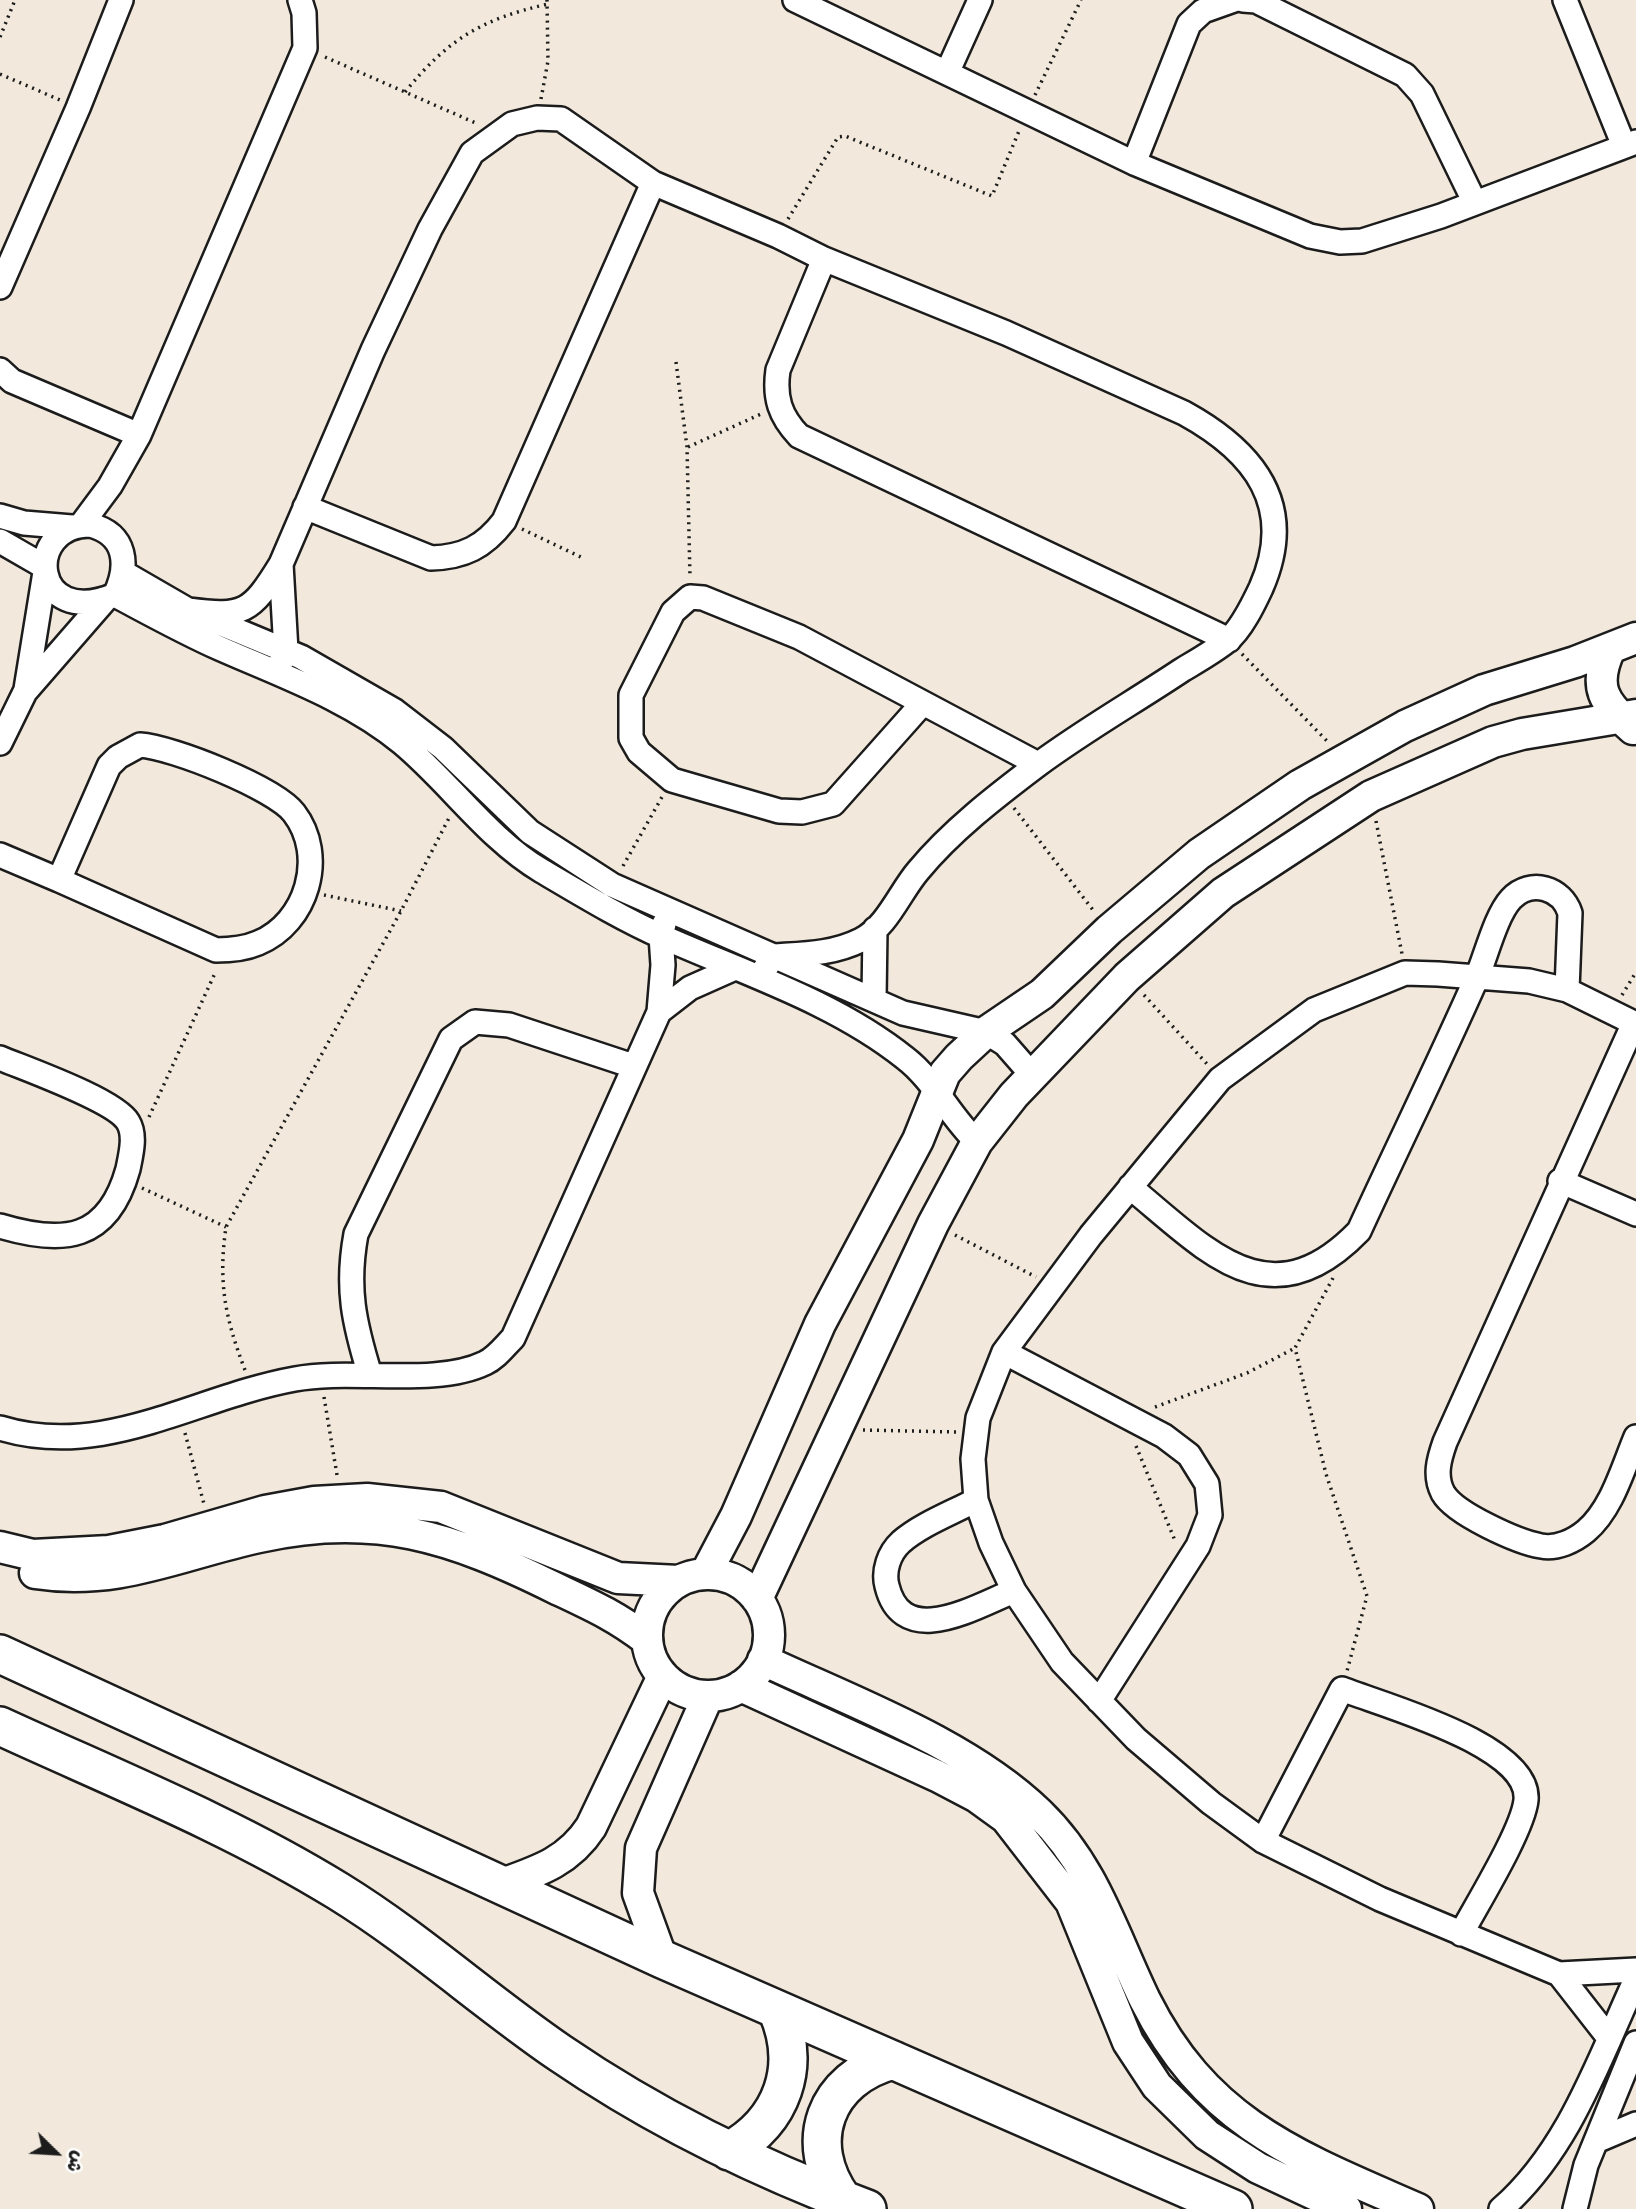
<!DOCTYPE html>
<meta charset="utf-8">
<style>
body{margin:0}
#map{position:relative;width:1636px;height:2209px;overflow:hidden;background:#f2e9dc;font-family:Kalam,"Playpen Sans Arabic",sans-serif}
canvas{display:block}
.north{position:absolute;left:21px;top:2118px;width:70px;height:70px;-webkit-text-stroke:5px #fff;paint-order:stroke;rotate:114deg;font-size:19px;font-weight:700;line-height:28px;text-align:center;color:#1c1c1c}
.north::after{content:'';display:block;margin:auto;width:24px;height:32px;background:#1c1c1c;clip-path:polygon(50% 0,100% 100%,50% 72%,0 100%)}
</style>
<div id="map">
<canvas width="1636" height="2209"></canvas>
<div class="north">ش</div>
</div>
<script>
const c = document.querySelector('canvas').getContext('2d');
c.lineJoin = 'round';
function strokePath(path, color, width, dash) { c.strokeStyle = color; c.lineWidth = width; c.lineCap = dash ? 'butt' : 'round'; c.setLineDash(dash || []); c.stroke(path); }
const path = new Path2D(`
 M0,37L15,0
 M325,57L478,124
 M0,74L60,100
 M405,92C448,39 482,19 548,4
 M1035,95L1081,0
 M541,99L548,61L547,0
 M788,219L838,137L845,136L992,196L1019,131
 M676,362L687,447L690,578
 M688,447L761,414
 M522,529L585,559
 M1242,654L1327,741
 M1014,808L1093,910
 M1376,821L1402,954
 M623,866L662,797
 M324,895L401,911
 M1144,995L1207,1064
 M1622,995L1636,972
 M149,1117L216,971
 M142,1188L226,1227
 M955,1235L1036,1277
 M1333,1278L1295,1348L1326,1474L1367,1596L1347,1671
 M245,1370C225,1318 218,1282 226,1227L401,911L449,818
 M324,1397L337,1475
 M1155,1407L1247,1373L1295,1348
 M863,1430L957,1432
 M185,1433L204,1504
 M1136,1446L1176,1543`);
const minor = new Path2D(`
 M795,0L1134,163L1310,236L1340,242L1362,241L1441,216L1636,142
 M1243,0L1256,1L1405,75L1422,94L1475,203
 M1565,0L1624,146
 M947,73L980,0
 M1134,163L1189,24L1203,11L1234,0
 M824,259L778,370C774,398 780,416 799,436L1229,640
 M0,287L78,108L121,0
 M0,370L12,381L139,435
 M305,507L431,558C464,557 484,547 504,521L653,183
 M0,516L24,523L72,527
 M81,525L110,486L139,435L305,48L304,13L300,0
 M90,525C127,534 129,566 115,595C31,630 23,525 90,525Z
 M0,541L45,567
 M124,573L188,610L301,657L395,711L443,748L530,832L612,885L903,1013L986,1032L1005,1044L1033,1076
 M115,595C149,613 183,632 219,648C280,675 349,699 402,743C450,783 488,839 542,871C581,894 622,919 663,937C744,973 835,1002 905,1058C934,1080 950,1117 977,1142
 M188,610C244,617 251,613 281,564L373,350L430,229L472,153L512,124L537,118L561,119L653,183L778,236L824,259L1006,333L1184,413C1255,452 1297,506 1261,588C1253,605 1241,630 1227,641C1213,652 1197,661 1182,670C1134,702 1083,731 1036,766C995,797 951,831 918,871C900,892 887,927 861,940C833,954 804,954 774,956L759,977
 M281,662L286,651L281,564
 M26,689L45,572
 M922,704L833,804L802,812L779,811L672,780L639,752L631,738V695L673,612L690,597L703,598L799,637L1038,764
 M0,743L25,692L105,600
 M140,745C172,747 275,788 294,813C327,856 307,923 258,943C244,949 231,950 216,950L59,880L109,766L118,757Z
 M0,855L59,880
 M874,1000L875,929
 M659,1012L690,988L735,968
 M1634,1023L1445,1442C1439,1459 1434,1476 1443,1493C1455,1514 1518,1542 1541,1546C1557,1549 1574,1541 1586,1531C1612,1509 1623,1468 1636,1437
 M1636,1024L1567,990L1529,981L1438,974L1405,973L1314,1010L1220,1079L1091,1235L1004,1352L978,1418L973,1459L976,1500L991,1543L1014,1591L1062,1662L1136,1739L1211,1803L1263,1841L1380,1899L1559,1974L1636,1970
 M0,1058C26,1069 115,1100 128,1122C136,1135 131,1154 128,1169C108,1241 63,1245 0,1226
 M1560,1181L1636,1214
 M1130,1187C1206,1249 1269,1324 1359,1231C1398,1146 1439,1063 1477,977C1486,956 1496,915 1511,899C1531,878 1562,888 1570,913L1567,990
 M1004,1352L1164,1436L1189,1455L1207,1484L1210,1515L1198,1546L1099,1701
 M370,1375C354,1323 346,1288 356,1234L451,1039L475,1022L509,1025L633,1066
 M0,1428C104,1460 195,1397 295,1379C350,1368 436,1387 485,1363C496,1358 504,1347 513,1338L659,1012L663,965L661,936L664,924
 M976,1500C952,1513 922,1524 901,1542C889,1553 883,1571 887,1586C903,1651 976,1606 1014,1591
 M1263,1841L1342,1689C1382,1705 1531,1745 1526,1800C1523,1830 1477,1904 1461,1934
 M1559,1974L1609,2038
 M1596,2141L1636,2124
 M1501,2209C1569,2150 1599,2059 1636,1979
 M1575,2209L1586,2165L1636,2043`);
const tertiary = new Path2D(`
 M1610,649C1592,687 1604,703 1633,729
 M0,1547L33,1555L109,1551L165,1540L265,1511L314,1502L367,1499L441,1507L618,1578L679,1581
 M35,1573C119,1586 180,1554 259,1537C374,1511 452,1537 555,1588C591,1605 616,1616 647,1640
 M706,1573L736,1516L820,1324L918,1140L945,1073L959,1057L986,1032L1042,994L1109,930L1199,854L1300,785L1405,726L1484,690L1575,662L1636,638
 M647 1635a61 61 0 1 1 122 0a61 61 0 1 1-122 0Z
 M757,1599L933,1224L977,1142L1014,1095L1127,977L1223,893L1371,796L1493,742L1522,734L1636,715
 M763,1660C853,1702 968,1744 1039,1813C1094,1866 1113,1934 1145,2000C1207,2124 1299,2157 1418,2209
 M741,1686L937,1776L977,1797L1006,1818L1071,1902L1128,2042L1157,2086L1207,2135L1258,2168L1346,2209
 M502,1884C539,1871 569,1861 591,1827L663,1676
 M662,1959L638,1893L641,1848L708,1696`);
const primary = new Path2D(`
 M0,1654L662,1959L1233,2209
 M0,1726C113,1778 231,1825 338,1891C416,1939 484,2001 560,2053C655,2118 759,2169 867,2209
 M729,2151C783,2121 802,2066 777,2010
 M843,2200C801,2143 825,2078 893,2060`);
strokePath(minor, '#1c1c1c', 28);
strokePath(tertiary, '#1c1c1c', 35);
strokePath(primary, '#1c1c1c', 42);
strokePath(path, '#1c1c1c', 3.5, [2, 5]);
strokePath(minor, '#fff', 23);
strokePath(tertiary, '#fff', 30);
strokePath(primary, '#fff', 37);
</script>
